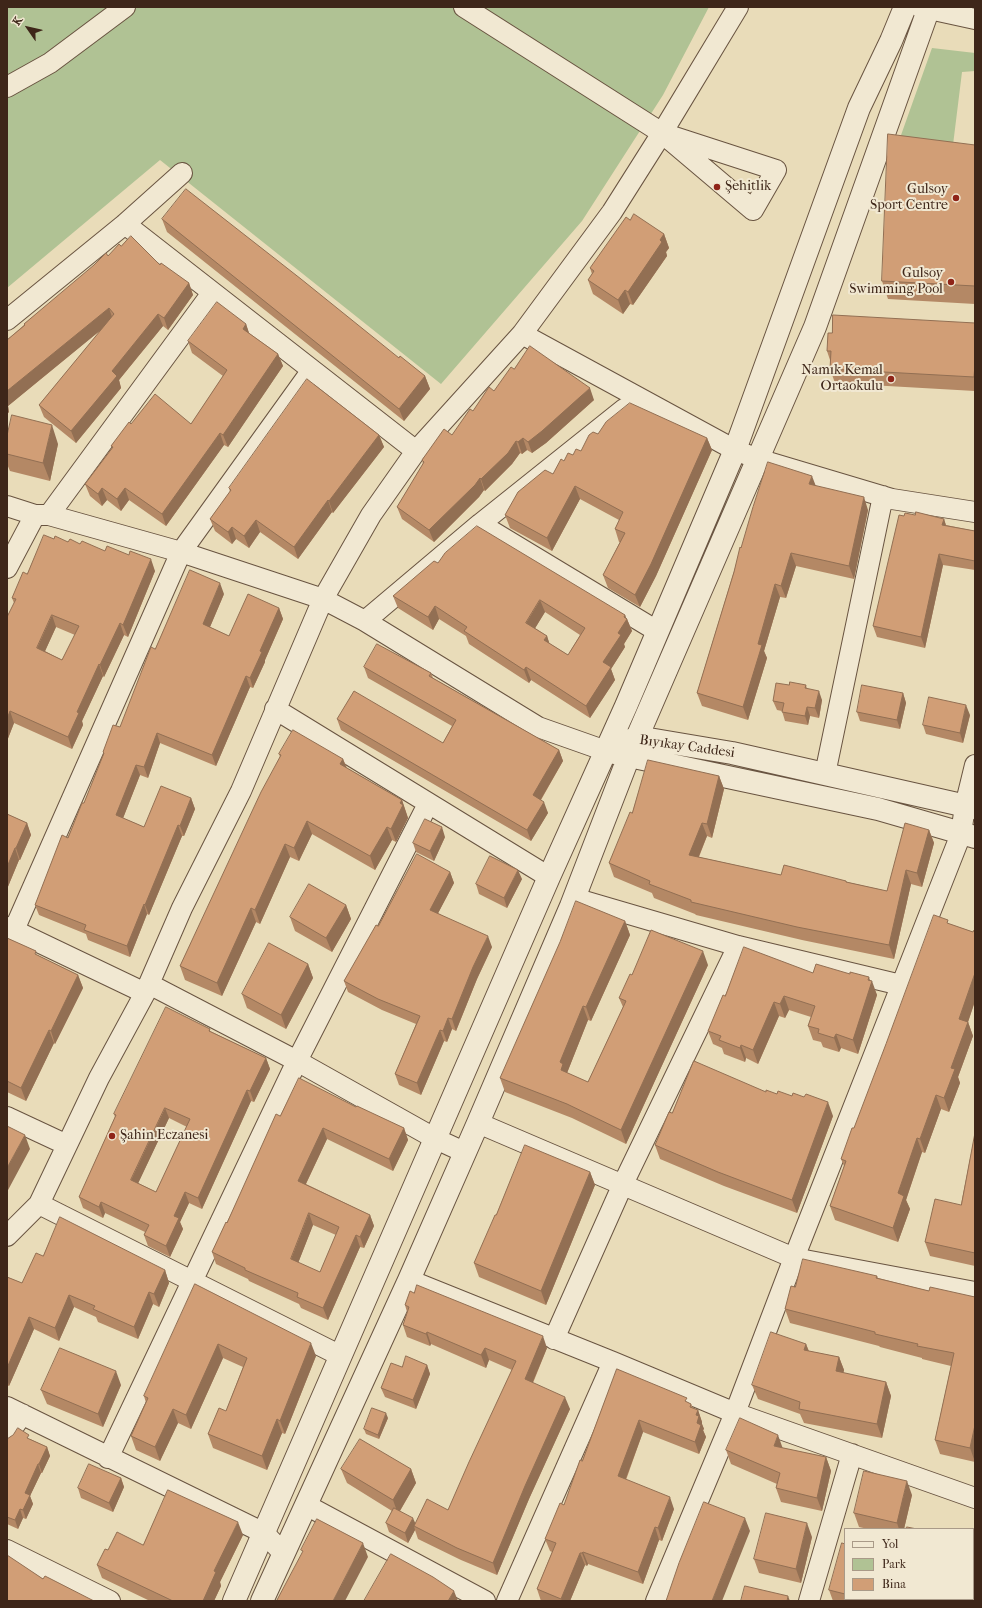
<!DOCTYPE html>
<meta charset="utf-8">
<style>
body{margin:0}
#map{position:relative;width:982px;height:1608px;overflow:hidden;background:#e9dcb9;font-family:"IM FELL French Canon",serif}
canvas{display:block}
.frame{position:absolute;inset:0;border:8px solid #3e2619;pointer-events:none}
.legend{position:absolute;left:844px;top:1528px;width:130px;height:72px;box-sizing:border-box;background:#f1e8d2;border:1px solid #a99a88;margin:0;padding:5px 7px;list-style:none;font-size:12px;color:#3e2619}
.legend li{display:flex;align-items:center;gap:8px;height:20px}
.legend b{width:20px;border:1px solid #a99a88}
.north{position:absolute;left:8px;top:8px;width:40px;height:40px;-webkit-text-stroke:3px #f1e8d2;paint-order:stroke;rotate:304deg;font-size:11px;font-weight:700;line-height:16px;text-align:center;color:#3e2619}
.north::after{content:'';display:block;margin:auto;width:14px;height:18px;background:#3e2619;clip-path:polygon(50% 0,100% 100%,50% 72%,0 100%)}
</style>
<div id="map">
<canvas width="982" height="1608"></canvas>
<div class="frame"></div>
<ul class="legend">
<li><b style="height:5px;background:#f1e8d2"></b>Yol</li>
<li><b style="height:11px;background:#b0c294"></b>Park</li>
<li><b style="height:11px;background:#d19e76"></b>Bina</li>
</ul>
<div class="north">K</div>
</div>
<script>
const c = document.querySelector('canvas').getContext('2d');
c.lineJoin = 'round';
function fill(path, color) { c.fillStyle = color; c.fill(path, 'evenodd'); }
function strokePath(path, color, width, dash) { c.strokeStyle = color; c.lineWidth = width; c.lineCap = dash ? 'butt' : 'round'; c.setLineDash(dash || []); c.stroke(path); }
function drawText(font, color, halo, rows, align = 'center') {
  c.font = font + ' "IM FELL French Canon",serif'; c.lineWidth = 4; c.setLineDash([]); c.textBaseline = 'middle'; c.strokeStyle = halo; c.fillStyle = color; for (const [text, x, y, turn = 0] of rows) {
    c.save(); c.translate(x, y); c.rotate((+turn || 0) * Math.PI / 180); c.textAlign = isNaN(turn) ? turn : align; if (halo) c.strokeText(text, 0, 0); c.fillText(text, 0, 0); c.restore();
  }
}
const green = new Path2D(`
 M7,7H709L663,95L582,221L441,384L160,160L7,288Z
 M932,48L975,53V71L962,72L952,153L895,152Z`);
const minor = new Path2D(`
 M464,7L662,133L753,210L776,170L662,133
 M920,7L975,19
 M7,87L50,63L125,7
 M125,224L416,451
 M7,320L125,224L182,173
 M522,334L735,450L758,459L892,499L975,512
 M7,506L35,515H49L181,552L323,599L365,621L538,727L606,751
 M49,515L212,293
 M480,524L657,631
 M7,568L35,515
 M365,621L480,524L624,409
 M275,709L549,877
 M825,774L883,496
 M574,898L738,946L901,985
 M7,927L145,993
 M14,930L181,552L312,370
 M149,984L297,1061L436,1139L464,1152
 M7,1117L67,1145
 M478,1123L794,1258L975,1292
 M39,1204L341,1356
 M7,1236L39,1204L99,1078L145,993L182,908L241,791L323,599L371,515L416,451L522,334L612,212L662,133L738,7
 M409,1280L613,1362L735,1413L975,1498
 M554,1339L623,1184L738,946
 M7,1407L264,1533L284,1554
 M7,1437L22,1414
 M108,1458L297,1061L428,804
 M306,1505L485,1601
 M7,1550L110,1601
 M973,1581L975,1570
 M507,1601L613,1362
 M656,1601L735,1413L794,1258L961,834L965,806L975,765
 M809,1601L852,1454
 M969,1601V1599`);
const tertiary = new Path2D(`
 M625,743L637,737L732,753L975,808
 M615,753L878,809L975,837
 M234,1601L549,877L626,706L735,450L859,108L891,41L905,7
 M262,1601L409,1280L478,1123L571,906L629,756L815,327L926,16L932,7`);
const wall = new Path2D(`
 M975,145V304L888,299L882,281Z
 M162,219L399,358L425,376L430,389L404,421L167,232Z
 M664,234L669,248L666,252L667,256L633,305L630,304L623,314L593,294L588,280L592,274L590,268Z
 M121,246L160,265L189,283L193,295L168,330L163,326L119,380L121,388L76,443L44,417L39,405L102,329L8,406L9,412L7,414V340L24,325V324L108,256Z
 M975,323V391L835,383L830,369V360L827,351L832,333Z
 M246,324L249,333L278,354L283,366L228,447L224,445L166,526L129,500L121,511L107,500L102,506L90,496L85,484L112,448L111,446L131,424H191L223,376L192,353L188,341Z
 M514,369L594,400L546,443L532,453L527,450L522,454L520,453L512,464L485,491L484,490L479,497L434,542L402,519L397,507L423,464L422,460L452,435L473,411L494,391Z
 M598,434L707,438L712,450L656,576L640,607L608,588L603,575L620,542H619L615,529L619,520L580,499L552,551L510,528L505,515L553,474L564,461L581,451Z
 M379,435L384,447L333,513L332,512L298,559L260,532L249,548L236,539L232,544L215,531L210,519L230,492L229,488Z
 M7,436L58,444L50,481L10,471L7,464Z
 M815,486L868,510L854,579L796,566L786,598L780,597L764,651L767,658L748,720L702,706L697,693L741,548Z
 M915,515L944,519L946,525L975,531V570L943,565L925,648L877,637L873,626L904,516Z
 M54,539L80,544L105,551L155,571L128,637L124,635L104,677L103,676L82,721L83,725L72,749L14,723L7,741L14,603L12,598L27,574ZM56,627L75,635L62,660L45,651Z
 M438,563L625,615L626,618L627,619L632,631L624,644L625,647L611,669L615,680L590,718L531,680L529,683L469,644L466,636L439,619L433,630L398,608L393,596ZM545,612L580,635L568,655L549,643L547,636L535,628Z
 M224,594L210,627L229,636L279,608L283,619L265,660V662L253,688L250,687L216,766L160,743L148,778L140,775L123,818L144,827L191,798L195,809L184,836H182L149,915L147,914L130,957L88,940L86,934L39,915L35,905L84,803L104,754L103,752L120,727L155,649Z
 M364,667L431,673L433,678L559,750L563,761L541,800L548,813L531,841L341,730L337,719L443,743L452,726L368,678Z
 M789,685H806L807,689L822,700L819,718L810,716L808,725L785,721L782,711L777,710L773,701Z
 M903,693L906,703L900,729L860,721L857,712Z
 M970,715L963,743L926,734L923,725Z
 M279,754L343,759L347,768L402,800L408,818L396,842L392,840L375,870L312,834L299,861L290,857L260,924L256,922L222,996L185,980L180,966L280,757Z
 M719,776L724,789L712,838L707,836L699,857L781,875L846,881L847,882L887,891L929,830L934,843L922,887L911,884L894,959L802,940L696,915L695,914L654,898L652,893L614,877L609,863L632,813Z
 M7,814L27,823L31,835L20,860H19L7,889Z
 M445,837L434,861L416,852L413,843Z
 M450,872L454,883L438,913L492,947L477,979L456,1031L452,1029L447,1042L444,1041L421,1095L399,1085L395,1074L416,1024L382,1010L348,992L344,981L378,926Z
 M522,879L507,908L479,894L476,884Z
 M346,905L351,919L332,952L295,931L290,917Z
 M625,921L630,935L591,1021L588,1020L567,1073L588,1082L623,1007L619,998L632,975L708,965L626,1144L572,1118L505,1092L500,1078Z
 M950,924L973,932L975,930V1001L968,1022L973,1036L958,1077L960,1083L949,1112L941,1109L925,1153L922,1152L906,1200L910,1209L898,1242L835,1220L830,1206L844,1166L841,1159L854,1128Z
 M7,938L37,955L78,975L83,988L55,1044L54,1043L26,1101L7,1092Z
 M308,964L313,978L286,1029L247,1008L242,994Z
 M813,973L850,974L870,980L877,995L858,1054L841,1048L839,1052L823,1047L821,1042L813,1040L808,1026L811,1017L789,1010L785,1018L779,1016L758,1064L746,1058L745,1062L724,1054L722,1048L713,1044L708,1031L725,996Z
 M210,1029V1031L266,1058L270,1069L254,1102L251,1101L202,1209L189,1203L180,1222L183,1229L170,1257L148,1246L144,1235L145,1232L105,1213L103,1218L83,1208L79,1197L115,1117L114,1114ZM169,1118L187,1127L156,1192L138,1183Z
 M766,1092L833,1116L797,1213L724,1186L660,1159L655,1145L672,1113Z
 M356,1107L404,1128L408,1140L393,1171L327,1139L306,1184L370,1215L374,1226L364,1248L360,1247L328,1320L301,1308L299,1304L249,1281L248,1279L216,1264L212,1252L280,1116ZM313,1225L336,1235L320,1272L298,1263Z
 M975,1133V1266L930,1256L925,1242L961,1205Z
 M590,1172L595,1185L546,1305L479,1277L474,1263L496,1215Z
 M43,1256L165,1270L169,1283L159,1307L153,1304L138,1339L98,1322L96,1317L74,1307L59,1341L34,1329L9,1386L7,1385V1277L22,1283Z
 M877,1276L878,1278L929,1291L975,1297V1462L940,1454L935,1440L951,1366L922,1359V1358L880,1347L879,1346L790,1323L785,1309L795,1287Z
 M195,1284L316,1356L285,1434L282,1433L267,1470L213,1448L208,1434L226,1411L243,1367L223,1358L191,1429L178,1423L160,1461L136,1450L131,1436L146,1403L144,1396Z
 M405,1305L547,1348L533,1383L570,1409L529,1499L497,1575L461,1560L418,1539L415,1530L408,1543L389,1532L386,1523L392,1511L347,1483L341,1469H411L416,1483L400,1511L415,1523L448,1510L512,1370L489,1360L486,1368L431,1344L430,1346L407,1337L403,1325L407,1312Z
 M806,1344L809,1351L839,1357L844,1370L843,1373L886,1382L891,1396L882,1438L804,1423L800,1414L758,1399L752,1385Z
 M427,1365L430,1374L416,1409L385,1397L381,1388L402,1367Z
 M617,1369L691,1404L693,1408L698,1410L702,1422V1424L704,1429L703,1430L706,1437L699,1454L643,1432L626,1480L674,1509L662,1541L659,1540L643,1584L588,1564L587,1566L585,1565L570,1601H541L537,1589L552,1552L550,1551L545,1539L564,1505L582,1461Z
 M121,1385L103,1427L47,1404L41,1390Z
 M388,1418L379,1439L366,1434L364,1429Z
 M7,1439H30L47,1447L50,1456L42,1473H41L30,1496L33,1504L26,1519L23,1518L18,1529L7,1524Z
 M783,1448L826,1457L831,1471L822,1511L781,1502L776,1488L777,1484L731,1464L726,1450Z
 M121,1478L124,1487L113,1512L81,1498L78,1488Z
 M912,1495L904,1529H868L859,1527L854,1513Z
 M243,1535L220,1582L221,1586L214,1601H150L102,1578L97,1565L108,1550L143,1545Z
 M812,1537L801,1583L759,1573L754,1559Z
 M845,1544V1599H881L880,1601H833L829,1590Z`);
const shadedWall = new Path2D(`
 M664,234L669,248L666,252L667,256L633,305L628,292Z
 M189,283L193,295L168,330L164,318Z
 M625,290L630,304L623,314L618,300Z
 M109,308L113,320L8,406L9,412L7,414V391Z
 M158,314L163,326L119,380L121,388L76,443L71,431L112,371Z
 M246,324L250,336L243,329Z
 M278,354L283,366L228,447L223,435Z
 M425,376L430,389L404,421L399,409Z
 M590,388L594,400L546,443L532,453L528,442Z
 M52,425L58,444L50,481L43,463Z
 M220,433L224,445L166,526L162,514Z
 M379,435L384,447L333,513L329,501Z
 M523,438L527,450L522,454L518,442Z
 M707,438L712,450L656,576L640,607L635,595Z
 M516,441L520,453L512,464L485,491L481,479Z
 M812,476L817,489L809,484Z
 M480,478L484,490L479,497L434,542L429,530Z
 M575,486L580,499L552,551L547,538Z
 M102,488L107,500L102,506L98,494Z
 M125,488L129,500L121,511L117,499Z
 M864,497L868,510L854,579L849,566Z
 M328,500L332,512L298,559L294,547Z
 M944,519L947,529L942,525Z
 M256,520L260,532L249,548L244,536Z
 M232,527L236,539L232,544L228,532Z
 M791,553L796,566L786,598L781,586Z
 M939,554L943,565L925,648L921,637Z
 M151,559L155,571L128,637L123,625Z
 M220,583L224,594L207,634L203,624Z
 M775,584L780,597L764,651L767,658L748,720L743,707L758,644Z
 M540,600L545,612L531,635L526,623Z
 M435,606L439,619L433,630L428,617Z
 M279,608L283,619L265,660V662L253,688L250,678L260,651Z
 M52,615L56,627L41,660L37,648Z
 M625,615L627,620V619L632,631L624,644L625,647L611,669L615,680L590,718L586,706L603,662L618,633Z
 M120,623L124,635L104,677L100,665Z
 M547,636L551,648L544,640Z
 M99,664L103,676L82,721L83,725L72,749L68,737L77,712Z
 M526,667L531,680L529,683L524,670Z
 M246,676L250,687L216,766L212,755Z
 M819,691L822,700L819,718L815,708Z
 M903,693L906,703L900,729L897,720Z
 M966,705L970,715L963,743L960,733Z
 M807,707L810,716L808,725L805,716Z
 M10,711L14,723L7,741V719Z
 M157,733L160,743L148,778L144,767Z
 M559,750L563,761L537,806L533,795Z
 M343,759L348,772L340,764Z
 M136,765L140,775L120,826L116,815Z
 M719,776L724,789L712,838L707,824Z
 M191,798L195,809L184,836L180,826Z
 M402,800L408,818L396,842L391,829L400,803Z
 M544,802L548,813L531,841L527,830Z
 M307,821L312,834L299,861L294,848Z
 M27,823L31,835L20,860L16,848Z
 M702,823L707,836L694,868L689,855Z
 M178,825L182,836L149,915L145,905Z
 M387,827L392,840L375,870L370,856Z
 M442,827L445,837L434,861L430,851Z
 M929,830L934,843L922,887L917,873Z
 M285,844L290,857L260,924L255,910Z
 M15,848L19,860L7,889V867Z
 M518,870L522,879L507,908L504,898Z
 M906,870L911,884L894,959L889,945Z
 M450,872L454,883L434,921L430,910Z
 M144,904L147,914L130,957L127,946Z
 M346,905L351,919L332,952L326,938Z
 M251,908L256,922L222,996L217,983Z
 M625,921L630,935L591,1021L586,1007Z
 M488,936L492,947L477,979L456,1031L452,1019L473,967Z
 M703,951L708,965L626,1144L621,1130Z
 M308,964L313,978L286,1029L281,1015Z
 M975,973V1001L968,1022L973,1036L958,1077L960,1083L949,1112L944,1098L951,1068L959,1019Z
 M78,975L83,988L55,1044L51,1031Z
 M869,977L871,984L872,981L877,995L858,1054L853,1040Z
 M784,996L789,1010L785,1018L780,1004Z
 M774,1002L779,1016L758,1064L753,1050Z
 M583,1006L588,1020L567,1073L561,1070L560,1062Z
 M448,1018L452,1029L447,1042L443,1031Z
 M49,1030L54,1043L26,1101L21,1088Z
 M440,1030L444,1041L421,1095L417,1083Z
 M836,1034L841,1048L839,1052L834,1038Z
 M741,1045L746,1058L745,1062L740,1048Z
 M266,1058L270,1069L254,1102L250,1091Z
 M247,1090L251,1101L202,1209L198,1198Z
 M936,1095L941,1109L925,1153L920,1139Z
 M828,1102L833,1116L797,1213L792,1200Z
 M165,1108L169,1118L135,1190L131,1180Z
 M323,1128L327,1139L302,1192L298,1181Z
 M404,1128L408,1140L393,1171L389,1159Z
 M25,1135L30,1149L7,1192V1168Z
 M917,1138L922,1152L906,1200L910,1209L898,1242L893,1228L898,1193Z
 M590,1172L595,1185L546,1305L541,1291Z
 M185,1192L189,1203L180,1222L183,1229L170,1257L166,1246L174,1216Z
 M101,1202L105,1213L103,1218L99,1207Z
 M309,1213L313,1225L295,1271L291,1259Z
 M370,1215L374,1226L364,1248L360,1237Z
 M356,1235L360,1247L328,1320L323,1308Z
 M165,1270L169,1283L159,1307L154,1294Z
 M149,1292L153,1304L138,1339L134,1327Z
 M69,1295L74,1307L59,1341L55,1328Z
 M29,1317L34,1329L9,1386L7,1379V1368Z
 M427,1332L431,1344L430,1346L426,1334Z
 M543,1336L547,1348L529,1391L525,1379Z
 M311,1343L316,1356L285,1434L280,1421Z
 M218,1344L223,1358L191,1429L186,1415Z
 M806,1344L811,1358L804,1350Z
 M485,1348L489,1360L486,1368L481,1355Z
 M839,1357L844,1370L841,1385L836,1371Z
 M427,1365L430,1374L416,1409L413,1400Z
 M116,1371L121,1385L103,1427L98,1414Z
 M886,1382L891,1396L882,1438L877,1424Z
 M565,1397L570,1409L529,1499L497,1575L493,1563L525,1486Z
 M173,1409L178,1423L160,1461L155,1447Z
 M698,1410L702,1422V1424L704,1429L703,1430L706,1437L699,1454L695,1442L697,1423L696,1415Z
 M386,1413L388,1418L379,1439L378,1435Z
 M277,1419L282,1433L267,1470L262,1456Z
 M639,1420L643,1432L622,1489L618,1476Z
 M975,1425V1462L970,1448Z
 M778,1435L783,1449L774,1446Z
 M47,1447L50,1456L42,1473L39,1464Z
 M826,1457L831,1471L822,1511L817,1498Z
 M38,1464L41,1473L30,1496L33,1504L26,1519L23,1510L25,1493Z
 M411,1469L416,1483L398,1514L393,1500Z
 M121,1478L124,1487L113,1512L109,1503Z
 M907,1481L912,1495L904,1529H899L897,1523Z
 M670,1497L674,1509L662,1541L658,1528Z
 M20,1509L23,1518L18,1529L15,1520Z
 M413,1518L417,1527L414,1526L415,1530L408,1543L405,1533Z
 M745,1518L750,1531L722,1601H712Z
 M238,1522L243,1535L220,1582L221,1586L214,1601H203L214,1571Z
 M807,1523L812,1537L801,1583L796,1569Z
 M655,1527L659,1540L643,1584L638,1572Z
 M363,1543L368,1557L345,1601H333Z
 M583,1552L588,1564L587,1566L582,1553Z
 M580,1553L585,1565L570,1601H562L561,1599Z
 M454,1591L458,1601H448Z
 M788,1596L790,1601H787Z
 M872,1599H881L880,1601H872Z`);
const building = new Path2D(`
 M888,134L975,145V286L882,281Z
 M186,189L301,279L399,358L400,356L425,376L399,409L162,219Z
 M634,214L664,234L660,240L662,242L628,292L625,290L618,300L588,280L594,271L590,268L626,217L630,220Z
 M131,236L160,265L161,263L189,283L164,318L158,314L112,371L117,376L71,431L39,405L114,314L109,308L7,391V340L25,325L24,324L94,265L106,253L108,256L119,244L121,246Z
 M217,302L246,324L243,329L278,354L223,435L220,433L162,514L125,488L117,499L102,488L98,494L85,484L113,447L111,446L129,422L131,424L155,394L191,424L227,370L188,341Z
 M833,315L975,323V364L974,377L830,369L831,351H827L828,333H832Z
 M530,346L590,388L542,431L528,442L523,438L518,442L516,441L508,453L481,479L480,478L475,485L429,530L397,507L424,462L422,460L444,429L452,435L470,409L473,411L489,387L494,391L511,367L514,369Z
 M307,379L379,435L329,501L328,500L294,547L256,520L244,536L232,527L228,532L210,519L231,490L229,488Z
 M630,403L707,438L651,564L635,595L603,575L625,533L615,529L623,512L575,486L547,538L505,515L518,492L545,470L553,474L561,459L564,461L568,453L573,455L576,449L581,451L589,435L593,432L598,434L606,422Z
 M12,415L52,425L43,463L7,454V436Z
 M768,462L812,476L809,484L864,497L849,566L791,553L781,586L775,584L758,644L762,645L743,707L697,693L734,572L740,547L741,548L753,507Z
 M916,512L944,519L942,525L975,531V561L939,554L921,637L873,626L899,515L904,516L905,513L915,515Z
 M477,526L625,615L624,617L627,619L618,633L621,635L603,662L611,667L586,706L526,667L524,670L464,631L467,627L435,606L428,617L393,596L434,561L438,563L445,553ZM540,600L585,628L568,655L544,640L547,636L526,623Z
 M44,535L54,539L55,536L68,542L70,539L80,544L82,541L105,551L107,546L129,555L130,551L151,559L123,625L120,623L100,665L99,664L77,712L79,713L68,737L10,711L7,719V617L16,599L12,598L23,572L27,574ZM52,615L79,626L62,660L37,648Z
 M190,570L220,583L203,624L229,636L248,594L279,608L260,651L262,652L250,678L246,676L212,755L157,733L144,767L136,765L116,815L144,827L161,786L191,798L180,826L178,825L145,905L144,904L127,946L84,930L86,925L35,905L62,835L68,838L82,803H84L104,753L103,752L113,725L120,727L151,647L155,649Z
 M377,644L431,673L429,676L559,750L533,795L544,802L527,830L337,719L354,691L443,743L456,720L364,667Z
 M790,682L806,685L805,688L819,691L815,708L807,707L805,716L782,712L784,703L773,701L776,683L789,685Z
 M862,685L903,693L897,720L857,712Z
 M929,697L966,705L960,733L923,725Z
 M293,730L343,759L340,764L402,800L400,803L403,805L391,829L387,827L370,856L307,821L294,848L285,844L255,910L251,908L217,983L180,966L261,792L281,755L279,754Z
 M648,760L719,776L707,824L702,823L689,855L781,875L784,865L846,881V882L887,891L905,823L929,830L917,873L906,870L889,945L797,927L691,902V900L649,884L650,881L609,863L630,812L632,813Z
 M7,814L27,823L16,848H15L7,867Z
 M425,819L442,827L430,851L413,843Z
 M417,854L450,872L430,910L488,936L473,967L452,1019L448,1018L443,1031L440,1030L417,1083L395,1074L420,1016L378,999L344,981L376,925L378,926Z
 M490,856L518,870L504,898L476,884Z
 M309,884L346,905L326,938L290,917Z
 M576,901L625,921L586,1007L583,1006L560,1062L563,1064L561,1070L588,1082L626,1001L619,998L630,974L632,975L651,930L703,951L621,1130L567,1104L500,1078L560,942Z
 M934,915L948,920L947,923L973,932L974,930H975V973L959,1019L968,1022L951,1068L955,1069L944,1098L936,1095L920,1139L917,1138L898,1193L904,1196L893,1228L830,1206L846,1161L841,1159L852,1128H854L886,1044Z
 M7,938L36,951L35,954L78,975L51,1031L49,1030L21,1088L7,1081Z
 M269,943L308,964L281,1015L242,994Z
 M744,947L813,973L816,964L850,974V972L869,977L868,980L872,981L853,1040L836,1034L834,1038L818,1033L819,1029L808,1026L815,1006L784,996L780,1004L774,1002L753,1050L741,1045L740,1048L719,1040L721,1036L708,1031L723,995L725,996Z
 M166,1007L210,1029L209,1031L266,1058L250,1091L247,1090L198,1198L185,1192L174,1216L179,1218L166,1246L144,1235L149,1225L101,1202L99,1207L79,1197L116,1115L114,1114ZM165,1108L190,1119L156,1192L131,1180Z
 M694,1061L766,1092V1090L777,1094L778,1091L792,1096L793,1093L804,1097L806,1094L828,1102L792,1200L718,1172L655,1145L669,1112L672,1113Z
 M299,1078L356,1107L357,1106L404,1128L389,1159L323,1128L298,1181L370,1215L360,1237L356,1235L323,1308L297,1297L298,1293L245,1270V1268L212,1252L226,1222L227,1223L276,1114L280,1116ZM309,1213L339,1227L320,1272L291,1259Z
 M7,1126L25,1135L7,1168Z
 M975,1133V1253L925,1242L935,1199L961,1205Z
 M525,1145L590,1172L541,1291L474,1263L495,1215H496Z
 M60,1217L165,1270L154,1294L149,1292L134,1327L93,1309L95,1306L69,1295L55,1328L29,1317L7,1368V1277L22,1283L36,1253L43,1256Z
 M803,1259L877,1276L876,1278L929,1291L930,1287L975,1297V1425L970,1448L935,1440L954,1353L917,1346L918,1344L875,1334V1332L785,1309L791,1286L795,1287Z
 M195,1284L311,1343L280,1421L277,1419L262,1456L208,1434L219,1408L226,1411L247,1358L218,1344L186,1415L173,1409L155,1447L131,1436L148,1398L144,1396Z
 M417,1285L543,1336L525,1379L565,1397L525,1486L493,1563L457,1548L414,1526L427,1499L448,1510L469,1462L516,1361L485,1348L481,1355L427,1332L426,1334L403,1325L409,1307L405,1305L410,1291L414,1293Z
 M771,1332L806,1344L804,1350L839,1357L836,1371L886,1382L877,1424L799,1409L800,1402L752,1385Z
 M60,1348L116,1371L98,1414L41,1390Z
 M406,1356L427,1365L413,1400L381,1388L391,1363L402,1367Z
 M617,1369L687,1398L685,1401L691,1404L690,1407L698,1410L696,1415L699,1416L697,1423L701,1425L695,1442L639,1420L618,1476L670,1497L658,1528L655,1527L638,1572L583,1552L582,1553H580L561,1599L537,1589L556,1543L545,1539L560,1503L564,1505L580,1460L582,1461Z
 M372,1408L386,1413L378,1435L364,1429Z
 M740,1418L778,1435L774,1446L826,1457L817,1498L776,1488L780,1473L726,1450Z
 M18,1428L29,1435L27,1438L47,1447L39,1464H38L25,1493L30,1495L23,1510L20,1509L15,1520L7,1517V1439L13,1435Z
 M360,1439L411,1469L393,1500L341,1469Z
 M89,1464L121,1478L109,1503L78,1488Z
 M864,1471L907,1481L897,1523L854,1513Z
 M168,1490L238,1522L214,1571L216,1572L203,1601H173L97,1565L105,1549L108,1550L117,1532L143,1545Z
 M704,1502L745,1518L712,1601H666L679,1563Z
 M394,1508L413,1518L405,1533L386,1523Z
 M766,1513L807,1523L796,1569L754,1559Z
 M317,1519L363,1543L333,1601H279L277,1600L303,1551L301,1550Z
 M907,1527L917,1529H906Z
 M842,1543L845,1544V1594L829,1590Z
 M391,1554L433,1577L454,1591L448,1601H364Z
 M7,1555L43,1579L45,1576L94,1601H7Z
 M745,1586L788,1596L787,1601H741Z
 M864,1599H872V1601Z`);
const markers = [
 [717,187,4,"#8f2418"],
 [956,198,4,"#8f2418"],
 [951,282,4,"#8f2418"],
 [891,379,4,"#8f2418"],
 [112,1136,4,"#8f2418"]
];
const poiNames = [
 ["Şehitlik",725,187,"left"],
 ["Gulsoy",948,190],
 ["Sport Centre",948,206],
 ["Gulsoy",943,274],
 ["Swimming Pool",943,290],
 ["Namık Kemal",883,371],
 ["Ortaokulu",883,387],
 ["Şahin Eczanesi",120,1136,"left"]
];
const streetNames = [
 ["Bıyıkay Caddesi",687,747,8]
];
fill(green, '#b0c294');
strokePath(minor, '#695441', 22);
strokePath(tertiary, '#695441', 24);
strokePath(minor, '#f1e8d2', 20);
strokePath(tertiary, '#f1e8d2', 22);
fill(wall, '#b48865');
fill(shadedWall, '#926f53');
fill(building, '#d19e76');
strokePath(building, '#926f53', 1);
for (const [x, y, r, color] of markers) { const dot = new Path2D(); dot.arc(x, y, r, 0, 2 * Math.PI); c.fillStyle = color; c.fill(dot); strokePath(dot, '#f1e8d2', 1.5); }
drawText('14px', '#3e2619', '#f1e8d2', poiNames, 'right');
drawText('14px', '#3e2619', '#f1e8d2', streetNames);
</script>
